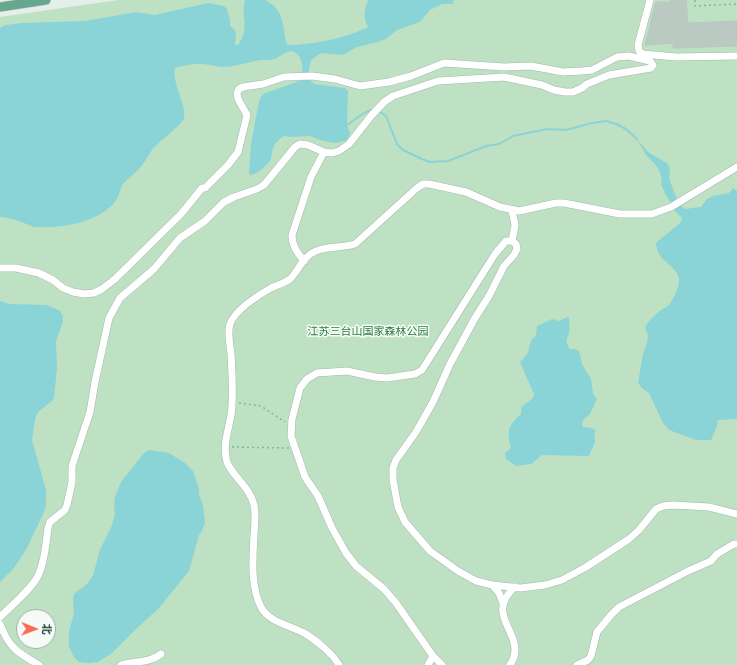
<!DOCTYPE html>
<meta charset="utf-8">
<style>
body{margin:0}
#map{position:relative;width:737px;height:665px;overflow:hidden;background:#e5efe9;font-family:Manrope,"Noto Sans SC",sans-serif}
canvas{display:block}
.north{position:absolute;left:16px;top:609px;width:40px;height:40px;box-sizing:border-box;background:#f6fbf8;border:1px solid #a1b1aa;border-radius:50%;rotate:91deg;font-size:11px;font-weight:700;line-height:16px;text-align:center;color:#224336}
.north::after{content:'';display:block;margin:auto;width:14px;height:18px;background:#fa6c58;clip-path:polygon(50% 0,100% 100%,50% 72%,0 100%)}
</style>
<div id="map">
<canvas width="737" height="665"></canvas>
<div class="north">北</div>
</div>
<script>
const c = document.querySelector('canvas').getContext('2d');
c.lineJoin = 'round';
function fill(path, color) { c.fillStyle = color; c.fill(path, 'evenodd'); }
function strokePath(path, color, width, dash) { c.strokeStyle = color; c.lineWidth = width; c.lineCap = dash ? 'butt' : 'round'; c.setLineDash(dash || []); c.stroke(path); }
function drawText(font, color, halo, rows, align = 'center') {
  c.font = font + ' Manrope,"Noto Sans SC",sans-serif'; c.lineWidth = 3; c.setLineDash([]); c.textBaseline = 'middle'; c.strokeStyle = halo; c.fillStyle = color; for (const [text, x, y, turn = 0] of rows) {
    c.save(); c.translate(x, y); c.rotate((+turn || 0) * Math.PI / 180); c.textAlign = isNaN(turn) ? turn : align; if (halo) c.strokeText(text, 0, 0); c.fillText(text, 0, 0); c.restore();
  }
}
const green = new Path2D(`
 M118,0H737V665H0V17ZM24,617H48V641H24Z`);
const water = new Path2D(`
 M245,0H266C269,3 274,5 276,8C283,16 284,32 286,42L288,45C311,45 347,38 368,27C363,17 364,11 368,0H454L453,4H442L430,10L420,22L397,30L386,39L378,42L357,47L343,55L321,53L311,60C309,68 306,78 314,84L345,88L348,91L347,125L350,133L347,140L336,143L323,141L310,136L291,137L284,136C274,142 272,149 271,160C265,166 258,175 249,175L251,144L259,101L263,94L302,80C303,72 304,57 294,52C288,49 280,57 275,59C270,60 264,60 260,60C248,62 235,67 223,67C216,67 209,64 202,64C196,63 182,66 175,68C172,85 187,105 184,118C182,125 159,141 152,150C148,156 144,164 138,170C133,175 127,179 123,184C119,190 119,198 114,203C95,224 61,228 35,227C30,226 25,223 21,222C14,219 7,217 0,217V28L5,25L23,23L85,21L136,12L155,15L208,3L224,6L227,9L230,20V26C238,30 236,37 235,45H238C251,26 240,19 245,0Z
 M637,139L648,152L668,164L670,169L669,178L679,205L685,209L701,207L707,199L713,196L729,193L733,188L737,191V419L718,420L717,426L711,440H696L669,430L663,423L649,393L643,389L638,383L643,354L647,343L648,336L645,328C648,321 655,315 661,310C664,308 667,307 669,305C673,300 680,285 679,279C676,263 657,263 656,243L680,223L682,218L674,210L661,185L662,179L659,170L655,164L646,155Z
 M0,301L9,304L47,305L60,311L63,316V321L56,342L57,369L54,397L53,400L38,412L35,419L32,440L46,490V505L44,512L27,548L14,568L0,582Z
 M567,317L569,318C569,323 570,328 569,333C567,339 565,342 570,349H575L579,351L582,364L591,379L593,394L597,399L590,414L584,419L582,423L583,427L592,428L596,431L594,434C598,442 591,448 589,456L542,455L531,464L516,466L506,459L505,453L511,448C507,431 507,427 521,414V407L532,399L534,394L520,362C522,360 525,357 527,354C531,348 528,340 536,336L537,326L552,319L559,321Z
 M150,450L169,453L185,463L193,471L199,489V495L203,505L205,523L202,531L199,535L189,571L158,609L138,627L112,653L98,662L90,663L79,662L74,657L69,647V631L74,613L73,600L74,594L88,583L93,575L100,550L112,525L115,514L114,506L115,497L121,482L139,459L144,453Z`);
const stream = new Path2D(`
 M379,111L386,116L397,144L403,150L422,159L430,162L448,161L486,146L499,144L513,136L547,129L566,130L592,123L606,121L616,124L626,129L637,139
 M347,125C356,119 365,110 375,109`);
const building = new Path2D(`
 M671,0H686L688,23L737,21V46L673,48V43L645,45L656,2H671Z`);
const path = new Path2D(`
 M695,0V6L737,4
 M239,403L261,406L285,422
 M232,447L289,448`);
const minor = new Path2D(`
 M650,0L638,45L639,51L643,54L676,57L737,56
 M512,241L515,225L512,210
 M304,261C297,252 292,246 292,235L311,177L324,152
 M0,268H16L39,273L53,280L63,288L73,292L84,294L94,293L102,289L115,279L181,214L202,188H205L228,165L238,152L247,115L238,99L237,93L239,89L243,87L263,84L284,77L312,76L335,79L360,86L389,82L411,76L444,63L504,67L531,66L563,72L582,71L592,70L617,57L629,56L650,61L653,65L651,68L609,75L587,84L582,88L573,92H565L554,90L542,85L504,77L438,81L393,96L384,102L371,116L349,144L339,151L332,153L324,152L308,145L300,144L295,147L264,185L257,189L234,197L224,202L205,221L180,238L154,269L120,298L109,318L95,382L90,412L72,466V482L67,505L65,510L50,522L48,528C46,543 45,560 39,574C32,589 12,605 0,617
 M492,585L499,593L503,603
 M0,624C9,648 18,653 39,665
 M121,665C134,661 150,663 161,654
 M339,665C333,654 317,641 306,634C292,626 268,622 261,607C250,585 253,558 254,535C255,525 256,515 254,505C250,487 232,476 227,462C221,442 232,423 232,405C233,388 232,371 231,354C230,344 227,333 230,324C235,310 258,295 271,288C277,285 285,283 290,279C299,270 303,256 316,251C328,246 342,248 355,244L417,188L423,184H429L466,192L500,207L519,211L556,203H564L620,214H652L671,207L737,167
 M428,665L433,656
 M442,665L433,656L396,603L384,589L356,566L346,553L332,528L318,496L305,477L291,436L292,419L300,388L307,379L317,373L347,371L375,377L387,378L415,374L422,370L495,254L506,241H512L516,244L517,249L514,255L504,266L489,296L475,318L450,364L433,402L416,432L396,460L393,468V480L398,507L405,522L430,551L458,571L476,581L492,585L521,588L545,585L562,580L586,567L629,539L639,530L656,509L663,506L673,505L709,507L737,514
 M510,665C530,635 481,617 515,587
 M577,665L588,660L591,656L597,632L611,615L619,607L688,571L711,561L717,554L734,544H737`);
const major = new Path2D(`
 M0,7L46,0`);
const parkNames = [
 ["江苏三台山国家森林公园",368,332]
];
fill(green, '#bde1c2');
fill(water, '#8ad4d7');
strokePath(stream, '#8ad4d7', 2);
fill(building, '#bacac2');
strokePath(building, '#b7c9bf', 1);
strokePath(minor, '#a7b8b0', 8);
strokePath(major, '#c1cac7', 10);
strokePath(path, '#84b59f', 1.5, [2, 3]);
strokePath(minor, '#fff', 7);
strokePath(major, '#67a78f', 9);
drawText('11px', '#2a7d40', '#f6fbf8', parkNames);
</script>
